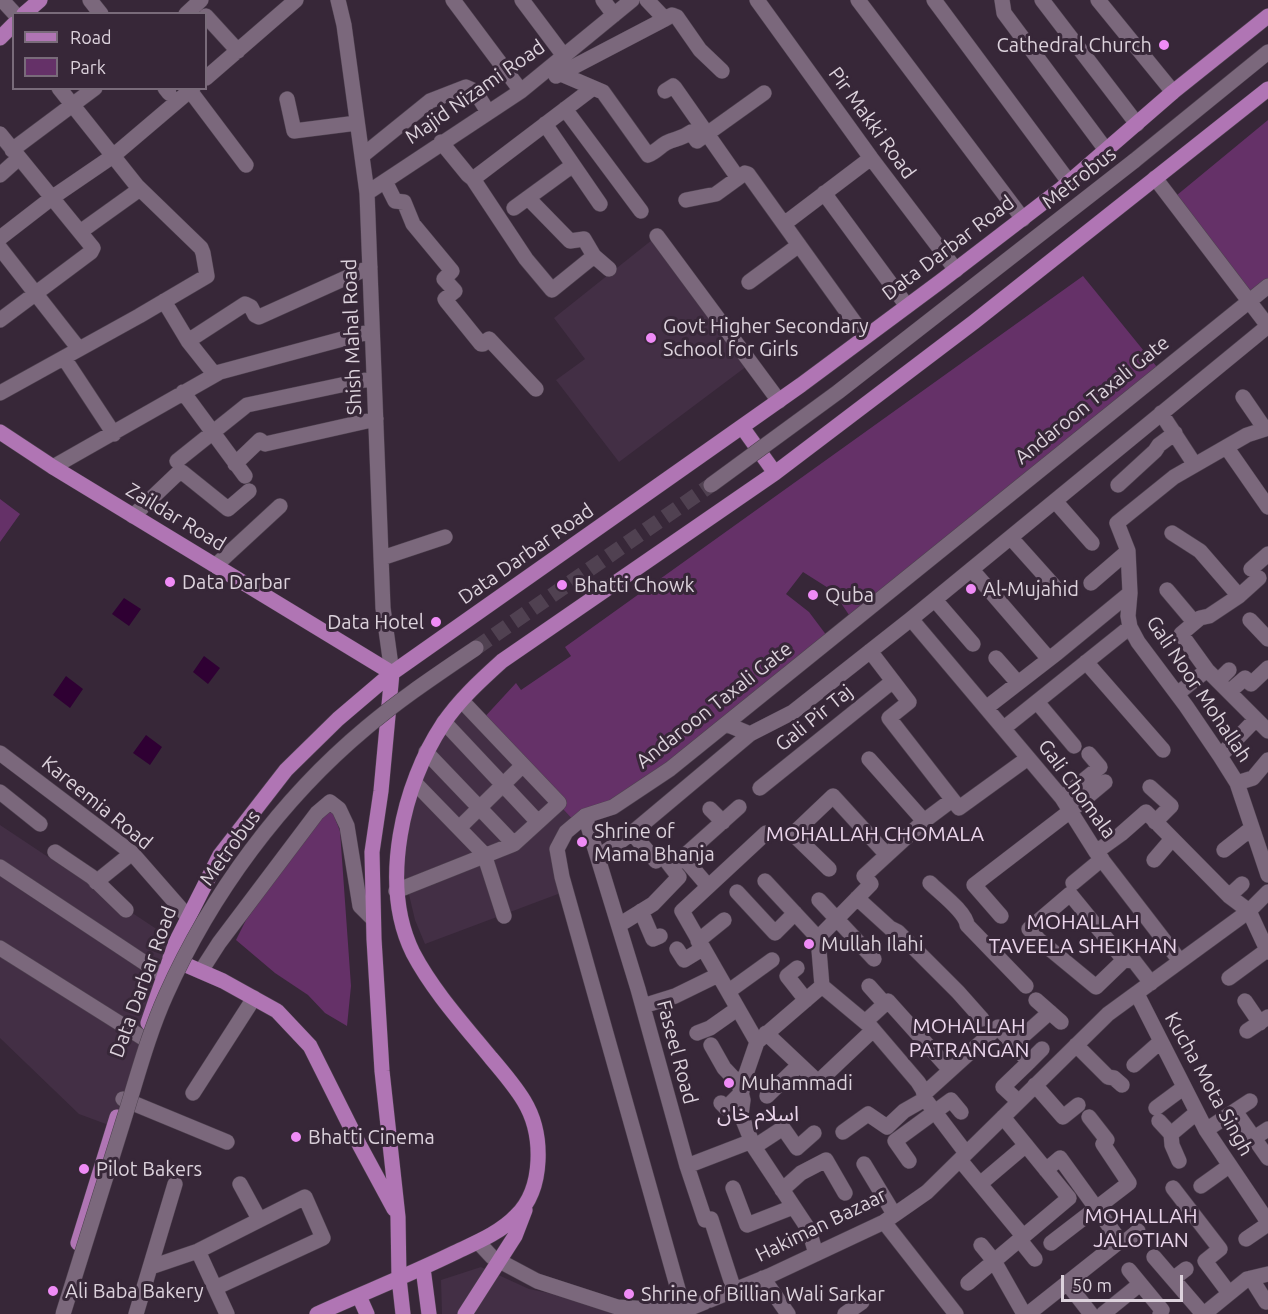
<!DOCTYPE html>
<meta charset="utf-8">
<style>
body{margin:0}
#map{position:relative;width:1268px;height:1314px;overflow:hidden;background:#372738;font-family:Ubuntu,sans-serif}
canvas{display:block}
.legend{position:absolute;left:12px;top:12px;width:195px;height:78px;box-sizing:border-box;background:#372738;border:2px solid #796b7a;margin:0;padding:8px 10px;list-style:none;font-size:18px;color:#dcd2dc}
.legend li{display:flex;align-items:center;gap:12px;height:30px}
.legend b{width:30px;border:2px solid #796b7a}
.scale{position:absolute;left:1061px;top:1275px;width:122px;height:27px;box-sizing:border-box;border:3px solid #dcd2dc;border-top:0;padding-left:8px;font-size:18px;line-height:21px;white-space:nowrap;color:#dcd2dc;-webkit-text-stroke:4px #372738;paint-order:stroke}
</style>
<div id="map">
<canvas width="1268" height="1314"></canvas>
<ul class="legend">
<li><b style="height:8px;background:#b075b4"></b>Road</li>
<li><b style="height:16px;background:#653168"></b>Park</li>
</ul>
<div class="scale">50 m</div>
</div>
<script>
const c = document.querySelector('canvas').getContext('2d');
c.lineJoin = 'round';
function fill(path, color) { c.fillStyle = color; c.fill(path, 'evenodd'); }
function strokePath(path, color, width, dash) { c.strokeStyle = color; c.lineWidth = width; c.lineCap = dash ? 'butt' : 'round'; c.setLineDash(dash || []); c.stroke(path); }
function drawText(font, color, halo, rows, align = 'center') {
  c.font = font + ' Ubuntu,"Noto Sans Arabic",sans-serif'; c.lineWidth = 6; c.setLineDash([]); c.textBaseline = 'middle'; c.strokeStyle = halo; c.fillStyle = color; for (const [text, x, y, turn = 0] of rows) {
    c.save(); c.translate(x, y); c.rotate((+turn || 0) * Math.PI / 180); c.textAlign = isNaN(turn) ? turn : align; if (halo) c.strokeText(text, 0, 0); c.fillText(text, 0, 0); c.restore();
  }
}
const built = new Path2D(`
 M657,236L751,363L619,462L556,380L585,359L554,318Z
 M462,701L576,823L558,854L566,891L425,944L415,920L403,869L412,792Z
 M0,825L176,942L114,1127L79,1114L0,1038Z
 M481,1267L529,1289L617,1307L685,1314H442L441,1280Z`);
const green = new Path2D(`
 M1268,120V286L1249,301L1171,200Z
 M1083,276L1161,372L853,621L833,591L803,572L786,594L809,612L830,640L670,769L576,823L481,721L516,683L521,690L571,656L565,647Z
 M0,499L20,514L0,542Z
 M325,811L333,813L340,831L351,986L347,1026L325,1013L308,995L275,973L236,940L246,920Z`);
const water = new Path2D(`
 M124,598L141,609L129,626L112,614Z
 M204,656L220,668L208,684L193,672Z
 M66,676L83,689L70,708L53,695Z
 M146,735L162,747L150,765L133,753Z`);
const minorTunnel = new Path2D(`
 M476,648L711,485`);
const minor = new Path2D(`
 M2,0L15,14
 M90,0L101,14
 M338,0L344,25L367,193L383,608L392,673
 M453,0L521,91
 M522,0L564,56
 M603,0L614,15
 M647,0L665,19L672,15L677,17L700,50L722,71
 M757,0L871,158L956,270
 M858,0L1023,219
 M934,0L1069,182
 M1002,0L1004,13L1106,150
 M1042,0L1137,124
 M1098,0L1173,92
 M186,14L201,0
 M206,16L238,51
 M561,74L603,92L648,155C656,152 659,147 666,143C675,138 680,140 691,132L697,141L764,93
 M556,76L665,19
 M206,78L296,0
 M165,88L169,93
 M188,88L246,165
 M665,91L673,86L675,88L738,178L745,173L748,174L865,337
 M287,99L294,131L357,123
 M565,109L641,211
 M545,124L600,204
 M0,134L93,248L91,252L0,320
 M441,142L468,175L473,179L593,88
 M12,150L95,88
 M362,156L430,101L466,87L475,91L488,112
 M1134,161L1268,52
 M0,175L19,158
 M1155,178L1268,326
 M473,179L526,259L552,290L594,256
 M385,181L395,201L404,202L413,224L452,271L444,279L455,291L445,299L447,302L481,344H483L489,339L536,389
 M367,193L521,91L632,0
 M824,193L907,306
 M528,198L570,241L584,239L594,256L609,269
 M686,200L716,194L738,178
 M514,208L573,165
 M784,224L871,158
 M80,232L140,189
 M657,236L779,401
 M0,238L53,197L113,156L193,88
 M0,248L79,349
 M749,282L799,245
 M164,301L188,341L215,375
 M188,341L245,304L251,307L255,315L259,317L370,267
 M64,358L114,434
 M183,392L245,476
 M0,393L139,316L207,276L203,253L201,248L137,186L59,88
 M1243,397L1265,429
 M1161,413L1195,465
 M1268,428L1247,435L1174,477L1117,523L1128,551L1130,593L1128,616L1130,627L1138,642L1186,706L1220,756L1237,783L1268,875
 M1227,448L1268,507
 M177,461L247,405L374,378
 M235,464L260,440L265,444L376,419
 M53,467L220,372L372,331
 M1118,485L1155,451L1159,445L1175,433
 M1055,501L1092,543
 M133,516L178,473L182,472L228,509L249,491
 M1172,533L1200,551L1239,596
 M1011,538L1054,586
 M382,558L445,537
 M215,566L280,506
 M1251,569L1268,554
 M972,570L1049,659
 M1259,578L1239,596L1209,616L1200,618L1181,634L1207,670L1268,731
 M1091,583L1128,551
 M1167,590L1194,622
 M935,600L973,644
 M911,619L1062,798L1096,852L1180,961
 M1250,620L1268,639
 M870,651L909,702L889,718L959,808L1028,758
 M996,658L1018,683
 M1086,662L1163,750
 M1218,681L1229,670
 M1229,692L1245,678L1251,684L1268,668
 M1177,694L1207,670
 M1037,702L1074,746
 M986,708L1057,653L1130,593
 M444,722L538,822
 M726,724L750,734L793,712L911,619L1268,326
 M1004,728L1130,627
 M426,752L514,844
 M0,753L132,853L188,917
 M1220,756L1255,720
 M869,759L924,821
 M415,783L484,854L504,916
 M1237,783L1253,778L1268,760
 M1150,787L1171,806L1155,822
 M760,788L893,681
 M0,792L40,824
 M1062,798L1100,767L1089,754
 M710,809L723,822
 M585,816L638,989L687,1166L705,1220L711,1219L734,1290
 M459,828L523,765
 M632,833L656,861L662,855L672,868
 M1224,850L1252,828
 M55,852L92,877L126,910
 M1096,852L1121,834L1146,812L1229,896L1249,911L1268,952
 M598,857L632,833L750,734
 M1154,860L1172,839
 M0,867L163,975
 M829,869L793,834L833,796L887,855
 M765,881L818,938
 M96,882L132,853
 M930,883C940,893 966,912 967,925L1026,986
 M1073,883L1102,859
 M708,886L683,857L739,807
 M396,891L514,844L559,803L462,701
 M737,892L775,933L795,913
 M1229,896L1242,884
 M857,898L890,928L898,932L958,992L982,1019
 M819,900L874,959
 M641,911L653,939L660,936
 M1001,916L974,885L1069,812L1105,782
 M619,925L653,904L679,877L672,868L683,857
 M698,941L724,920
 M0,948L143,1038
 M677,949L684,960L702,949
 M1124,960L1096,987L1039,940L1029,929L1070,894L1124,960L1134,961L1151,983
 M797,968L787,976L806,1000
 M201,971L219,943L317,813L330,802L339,809L347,826L360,906L373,919
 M1229,978L1267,950
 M822,986L818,938L871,884L864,876L924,821L952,800
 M822,986L871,1027L918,1082L923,1090L925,1099L966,1153
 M869,986L885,1004
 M729,991L772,960
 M1137,994L1206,1130L1268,1222
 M1036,1000L1061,1022
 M1245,1001L1260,1023
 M643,1006L675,996L718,975
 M865,1022L888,1001L949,1069
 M1247,1031L1268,1017
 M697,1033L710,1028L737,1009
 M766,1033L818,1082L873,1030
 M757,1042L682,911L766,833
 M1014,1044L1050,1012
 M711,1045L724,1068L739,1084
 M1076,1045L1108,1077L1114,1078L1122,1085
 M1029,1062L1042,1049
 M1134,1065L1160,1042
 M1035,1085L1063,1117L1078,1105
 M193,1093L254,998
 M924,1094L998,1027L1029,1062L1003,1087L1018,1101
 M767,1096L799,1065
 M123,1099L227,1142
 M721,1103L726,1108L742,1092
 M1156,1108L1183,1088
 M1235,1111L1268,1158
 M1159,1121L1171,1134
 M1206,1130L1250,1101
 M843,1132L868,1114L887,1127L904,1111L925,1099
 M1254,1138L1268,1129
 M754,1147L783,1128L797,1148L814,1133
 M960,1160L1023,1236
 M909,1161L895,1141L951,1100L961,1112
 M1179,1161L1172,1145L1171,1134L1196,1113
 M864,1164L894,1214
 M687,1166L752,1141
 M240,1184L259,1219
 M980,1184L1026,1145
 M1201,1186L1229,1166
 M733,1188L747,1225L793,1207
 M1173,1188L1220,1249L1205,1261L1229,1293
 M782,1190L801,1173L826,1160L845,1193
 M884,1222L956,1314
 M1019,1239L1035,1259
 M1246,1239L1268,1224
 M1120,1241L1125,1242L1138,1231
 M478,1242L492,1257L537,1281L617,1307L683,1311L705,1302
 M1051,1243L1129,1183L1103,1144L1107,1140L1089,1117
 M981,1245L994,1261L1024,1314
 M198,1251L227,1314
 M816,1254L809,1230L754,1147L741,1115L743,1100L739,1084L746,1074L757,1042L822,986
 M1154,1257L1203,1314
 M151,1267L198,1251L305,1197L323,1238L215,1288
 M1129,1270L1162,1310L1160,1314
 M763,1278L788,1314
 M1251,1278L1266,1302
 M1173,1279L1186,1269
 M968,1283L1069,1198L1003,1117
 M1067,1283L1091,1314
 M710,1300L769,1276L884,1222L927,1192L1108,1014L1249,911L1268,892
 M136,1314L175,1184
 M685,1314L562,877L557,849L566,832L585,816L613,807L670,769L1268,286
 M845,1314L862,1302
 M1028,1314L1120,1241L1060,1158L1046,1170
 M1103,1314L1140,1284
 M1204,1314L1247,1279L1268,1274`);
const major = new Path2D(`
 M24,14L40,0
 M0,38L14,24
 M742,427L775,473
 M0,432L53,467L392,673L381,791L372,852L374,939L382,1071L398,1217L399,1278L403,1314
 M170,958L223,981L277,1011L310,1046L360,1146L394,1209
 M148,1023L176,942L220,855L286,770L338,719L392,673L801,385L941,281L1061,189L1173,92L1268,16
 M78,1243L117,1117
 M423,1268L429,1314
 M359,1296L367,1314
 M317,1314C363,1293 409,1275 454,1253C475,1243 500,1233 516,1216C544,1189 544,1134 524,1101C515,1086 503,1072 491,1058C464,1025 433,991 413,953C379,884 403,784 443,724C459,700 481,680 502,661L775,473L974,322L1268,89
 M465,1314L515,1236L525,1210`);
const minorBridge = new Path2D(`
 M711,485L838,392L1134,161
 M63,1314C83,1249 104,1184 124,1119C137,1078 148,1035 166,995C211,894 281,799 366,728C400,699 438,674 476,648`);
const markers = [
 [1164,45,6,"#ef8bf6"],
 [651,338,6,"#ef8bf6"],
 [170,582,6,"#ef8bf6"],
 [562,585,6,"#ef8bf6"],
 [971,589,6,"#ef8bf6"],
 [813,595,6,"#ef8bf6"],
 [436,622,6,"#ef8bf6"],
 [582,842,6,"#ef8bf6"],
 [809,944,6,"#ef8bf6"],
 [729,1083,6,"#ef8bf6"],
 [296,1137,6,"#ef8bf6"],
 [84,1169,6,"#ef8bf6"],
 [53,1291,6,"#ef8bf6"],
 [629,1294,6,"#ef8bf6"]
];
const poiNames = [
 ["Cathedral Church",1152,45,"right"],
 ["Govt Higher Secondary",663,326],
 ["School for Girls",663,349],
 ["Data Darbar",182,582],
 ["Bhatti Chowk",574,585],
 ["Al-Mujahid",983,589],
 ["Quba",825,595],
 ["Data Hotel",424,622,"right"],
 ["Shrine of",594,831],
 ["Mama Bhanja",594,854],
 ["Mullah Ilahi",821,944],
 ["Muhammadi",741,1083],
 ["Bhatti Cinema",308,1137],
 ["Pilot Bakers",96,1169],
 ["Ali Baba Bakery",65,1291],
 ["Shrine of Billian Wali Sarkar",641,1294]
];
const streetNames = [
 ["Majid Nizami Road",475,92,-35],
 ["Pir Makki Road",872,123,54],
 ["Metrobus",1079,178,-38],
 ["Data Darbar Road",948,248,-37],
 ["Shish Mahal Road",352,337,-92],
 ["Andaroon Taxali Gate",1092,400,-39],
 ["Zaildar Road",176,517,31],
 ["Data Darbar Road",526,554,-35],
 ["Gali Noor Mohallah",1199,689,56],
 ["Andaroon Taxali Gate",714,705,-38],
 ["Gali Pir Taj",814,718,-39],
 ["Gali Chomala",1077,789,54],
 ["Kareemia Road",97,803,39],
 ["Metrobus",230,848,-54],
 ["Data Darbar Road",143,982,-70],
 ["Faseel Road",677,1052,75],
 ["Kucha Mota Singh",1209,1084,61],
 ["Hakiman Bazaar",821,1225,-26]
];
const neighbourhoodNames = [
 ["MOHALLAH CHOMALA",875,834],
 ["MOHALLAH",1083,922],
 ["TAVEELA SHEIKHAN",1083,946],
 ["MOHALLAH",969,1026],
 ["PATRANGAN",969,1050],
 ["اسلام خان",758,1114],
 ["MOHALLAH",1141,1216],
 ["JALOTIAN",1141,1240]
];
fill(built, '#432f45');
fill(green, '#653168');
fill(water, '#2f0033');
strokePath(minorTunnel, '#504151', 15, [15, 8]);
strokePath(minor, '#4f4250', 16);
strokePath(major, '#4f4250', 16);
strokePath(minor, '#7b687c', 15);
strokePath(major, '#b075b4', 15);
strokePath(minorBridge, '#4f4250', 16, []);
strokePath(minorBridge, '#7b687c', 15);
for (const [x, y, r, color] of markers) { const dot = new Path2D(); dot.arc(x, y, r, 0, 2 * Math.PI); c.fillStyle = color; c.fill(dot); strokePath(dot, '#372738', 2); }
drawText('20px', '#dcd2dc', '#372738', poiNames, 'left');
drawText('20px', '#dcd2dc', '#372738', streetNames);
drawText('21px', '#e9d4ea', '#372738', neighbourhoodNames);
</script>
